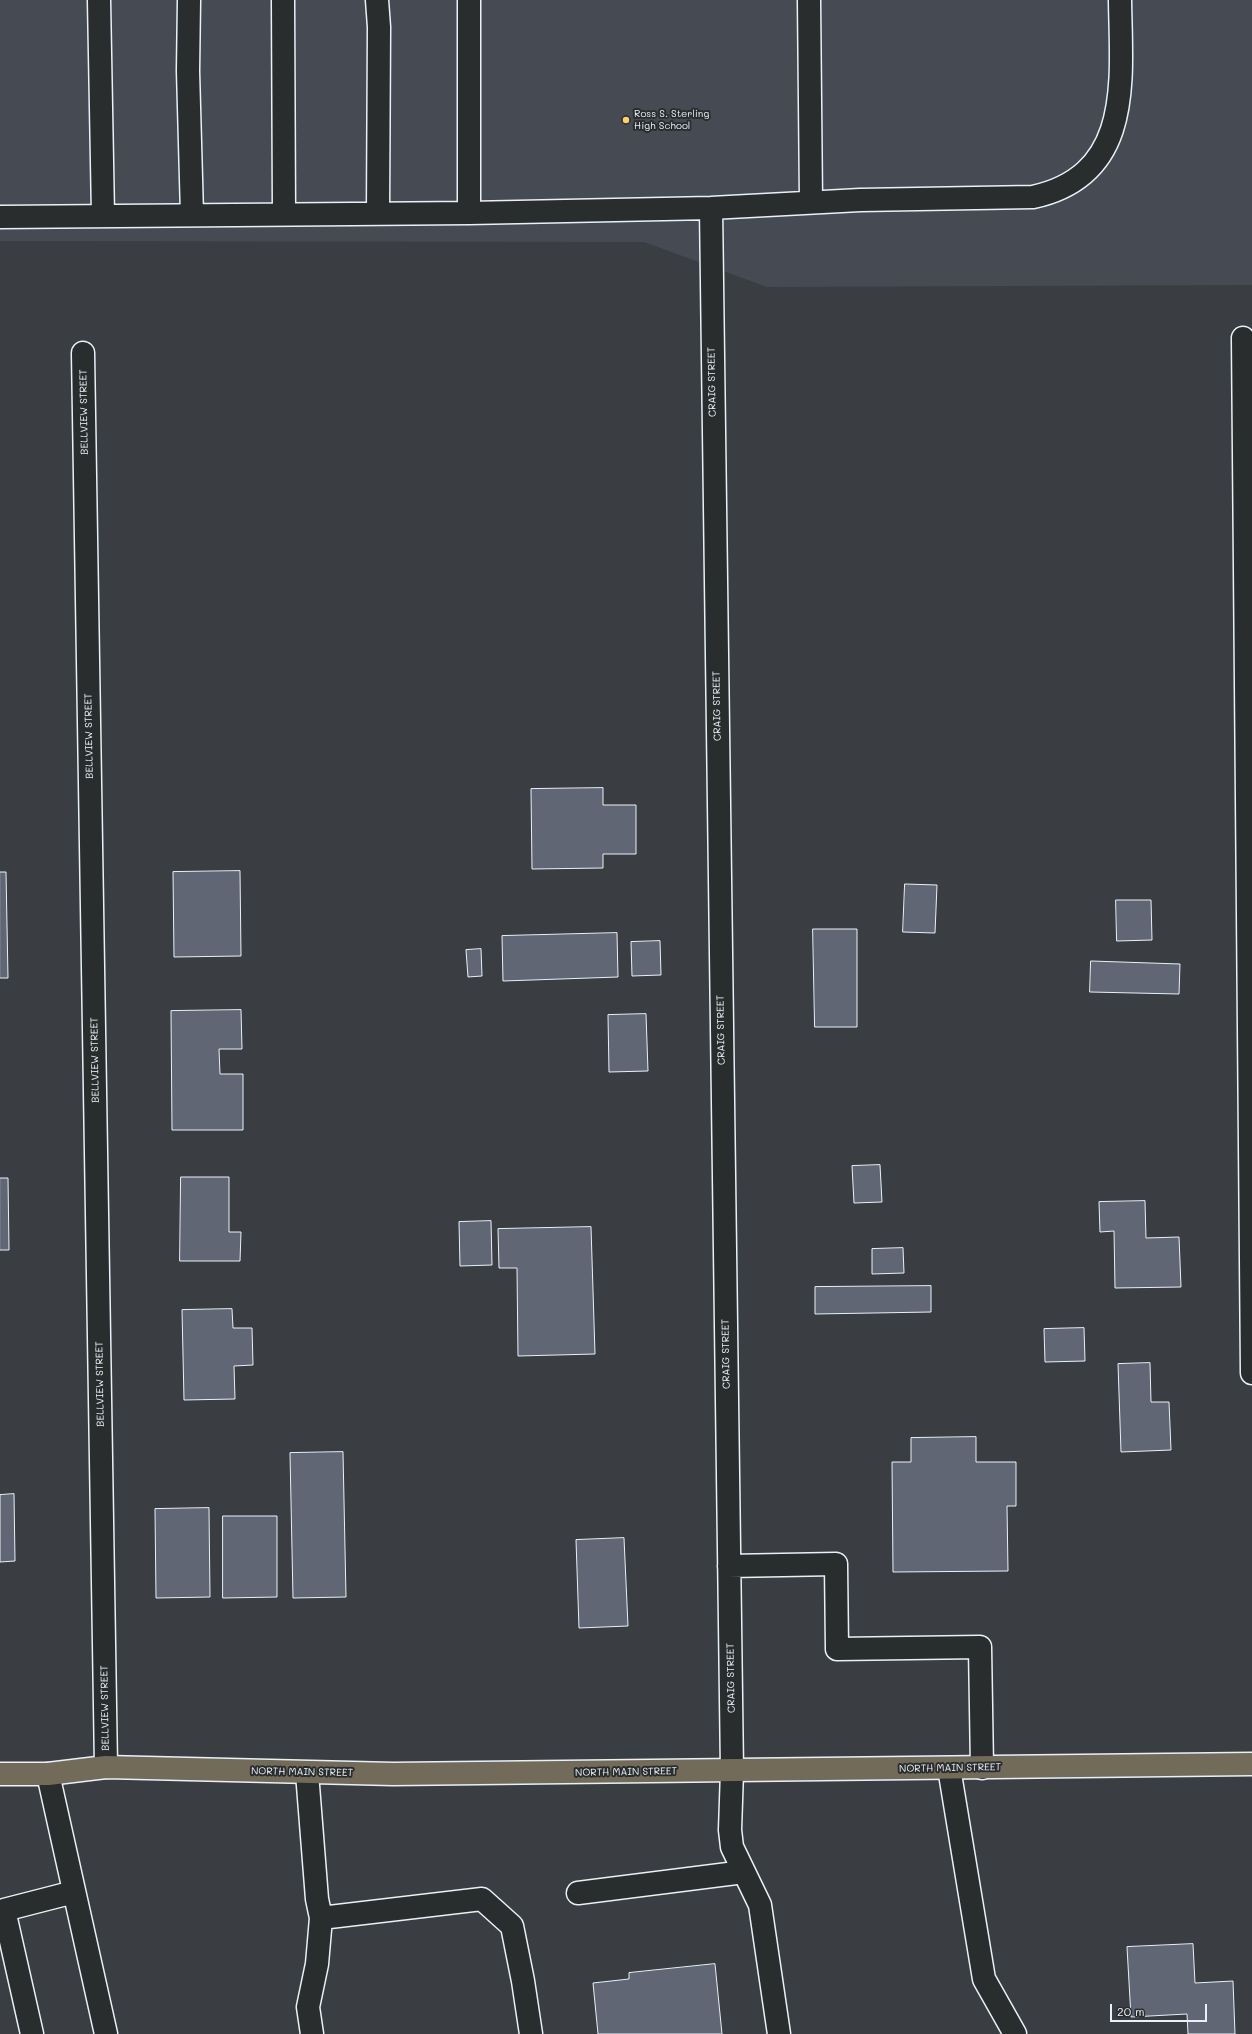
<!DOCTYPE html>
<style>
body{margin:0}
#map{position:relative;width:1252px;height:2034px;overflow:hidden;background:#3a3e43;font-family:Mali,sans-serif}
canvas{display:block}
.scale{position:absolute;left:1110px;top:2004px;width:97px;height:18px;box-sizing:border-box;border:2px solid #e8f1f8;border-top:0;padding-left:5px;font-size:12px;line-height:14px;white-space:nowrap;color:#e8f1f8;-webkit-text-stroke:3px #2a2d2e;paint-order:stroke}
</style>
<div id="map">
<canvas width="1252" height="2034"></canvas>
<div class="scale">20 m</div>
</div>
<script>
const c = document.querySelector('canvas').getContext('2d');
c.lineJoin = 'round';
function fill(path, color) { c.fillStyle = color; c.fill(path, 'evenodd'); }
function strokePath(path, color, width, dash) { c.strokeStyle = color; c.lineWidth = width; c.lineCap = dash ? 'butt' : 'round'; c.setLineDash(dash || []); c.stroke(path); }
function drawText(font, color, halo, rows, align = 'center') {
  c.font = font + ' Mali,sans-serif'; c.lineWidth = 4; c.setLineDash([]); c.textBaseline = 'middle'; c.strokeStyle = halo; c.fillStyle = color; for (const [text, x, y, turn = 0] of rows) {
    c.save(); c.translate(x, y); c.rotate((+turn || 0) * Math.PI / 180); c.textAlign = isNaN(turn) ? turn : align; if (halo) c.strokeText(text, 0, 0); c.fillText(text, 0, 0); c.restore();
  }
}
const built = new Path2D(`
 M0,0H1252V285L767,287L644,242L0,241Z`);
const building = new Path2D(`
 M603,788V805H636V854H603V868L532,869L531,789Z
 M240,871L241,956L174,957L173,872Z
 M0,872H6L8,978H0Z
 M905,884L937,885L935,933L903,932Z
 M1116,900H1151L1152,940L1117,941Z
 M813,929H857V1027H815Z
 M617,933L618,977L503,981L502,936Z
 M660,941L661,975L632,976L631,942Z
 M481,949L482,976L468,977L466,950Z
 M1091,961L1180,964L1179,994L1090,992Z
 M241,1010L242,1049H219L220,1074H243V1130H172L171,1011Z
 M646,1014L648,1071L609,1072L608,1015Z
 M880,1165L882,1202L854,1203L852,1166Z
 M181,1177H229V1232H241L240,1261H180Z
 M0,1178H8L9,1250H0Z
 M1145,1201L1146,1238L1179,1237L1181,1287L1115,1288L1114,1231L1100,1232L1099,1202Z
 M491,1221L492,1265L460,1266L459,1222Z
 M591,1227L595,1354L518,1356L517,1268H499L498,1229Z
 M903,1248L904,1273L872,1274V1249Z
 M931,1286V1312L815,1314V1287Z
 M232,1309L233,1328H252L253,1365L234,1366L235,1399L184,1400L182,1310Z
 M1084,1328L1085,1361L1045,1362L1044,1329Z
 M1150,1363L1151,1402H1169L1171,1450L1121,1452L1118,1364Z
 M976,1437V1462H1016V1506H1007L1008,1571L893,1572L892,1462H911V1438Z
 M343,1452L346,1597L293,1598L290,1453Z
 M14,1494L15,1561L0,1562V1495Z
 M209,1508L210,1597L156,1598L155,1509Z
 M223,1516H277V1597L223,1598Z
 M624,1538L628,1626L579,1628L576,1540Z
 M1193,1944L1195,1983L1233,1981L1235,2034H1188L1187,2014L1131,2017L1127,1947Z
 M715,1964L722,2034H598L593,1983L629,1979V1973Z`);
const minor = new Path2D(`
 M99,0L103,215
 M189,0L188,71L192,215
 M283,0L284,214
 M377,0L379,27L378,213
 M469,0V213
 M809,0L811,202
 M711,208L732,1771L730,1830L732,1847L760,1905L779,2034
 M0,217L469,213L711,208L860,200L1033,197C1134,175 1121,79 1120,0
 M1243,338L1252,1373
 M83,353L106,1767
 M729,1566L836,1564L837,1649L980,1647L982,1768
 M949,1768L984,1979L1015,2034
 M307,1773L317,1899L321,1918L482,1899L512,1926L523,1981L531,2034
 M48,1774L106,2034
 M578,1893L744,1872
 M32,2034L4,1910L74,1892
 M312,2034L308,2007L317,1964L321,1918`);
const major = new Path2D(`
 M0,1774H48L106,1767L393,1774L1252,1764`);
const markers = [
 [626,120,4,"#ffd166"]
];
const poiNames = [
 ["Ross S. Sterling",634,114],
 ["High School",634,126]
];
const streetNames = [
 ["CRAIG STREET",712,382,-91],
 ["BELLVIEW STREET",84,412,-91],
 ["CRAIG STREET",717,706,-91],
 ["BELLVIEW STREET",89,736,-91],
 ["CRAIG STREET",721,1030,-91],
 ["BELLVIEW STREET",95,1060,-91],
 ["CRAIG STREET",726,1354,-91],
 ["BELLVIEW STREET",100,1384,-91],
 ["CRAIG STREET",731,1678,-91],
 ["BELLVIEW STREET",105,1708,-91],
 ["NORTH MAIN STREET",950,1768,-1],
 ["NORTH MAIN STREET",302,1772,1],
 ["NORTH MAIN STREET",626,1772,-1]
];
fill(built, '#464a52');
fill(building, '#616675');
strokePath(building, '#e8f1f8', 1);
strokePath(minor, '#e8f1f8', 25);
strokePath(major, '#e8f1f8', 25);
strokePath(minor, '#2a2d2e', 22);
strokePath(major, '#736b5a', 22);
for (const [x, y, r, color] of markers) { const dot = new Path2D(); dot.arc(x, y, r, 0, 2 * Math.PI); c.fillStyle = color; c.fill(dot); strokePath(dot, '#2a2d2e', 1.5); }
drawText('10px', '#e8f1f8', '#2a2d2e', poiNames, 'left');
drawText('10px', '#e8f1f8', '#2a2d2e', streetNames);
</script>
